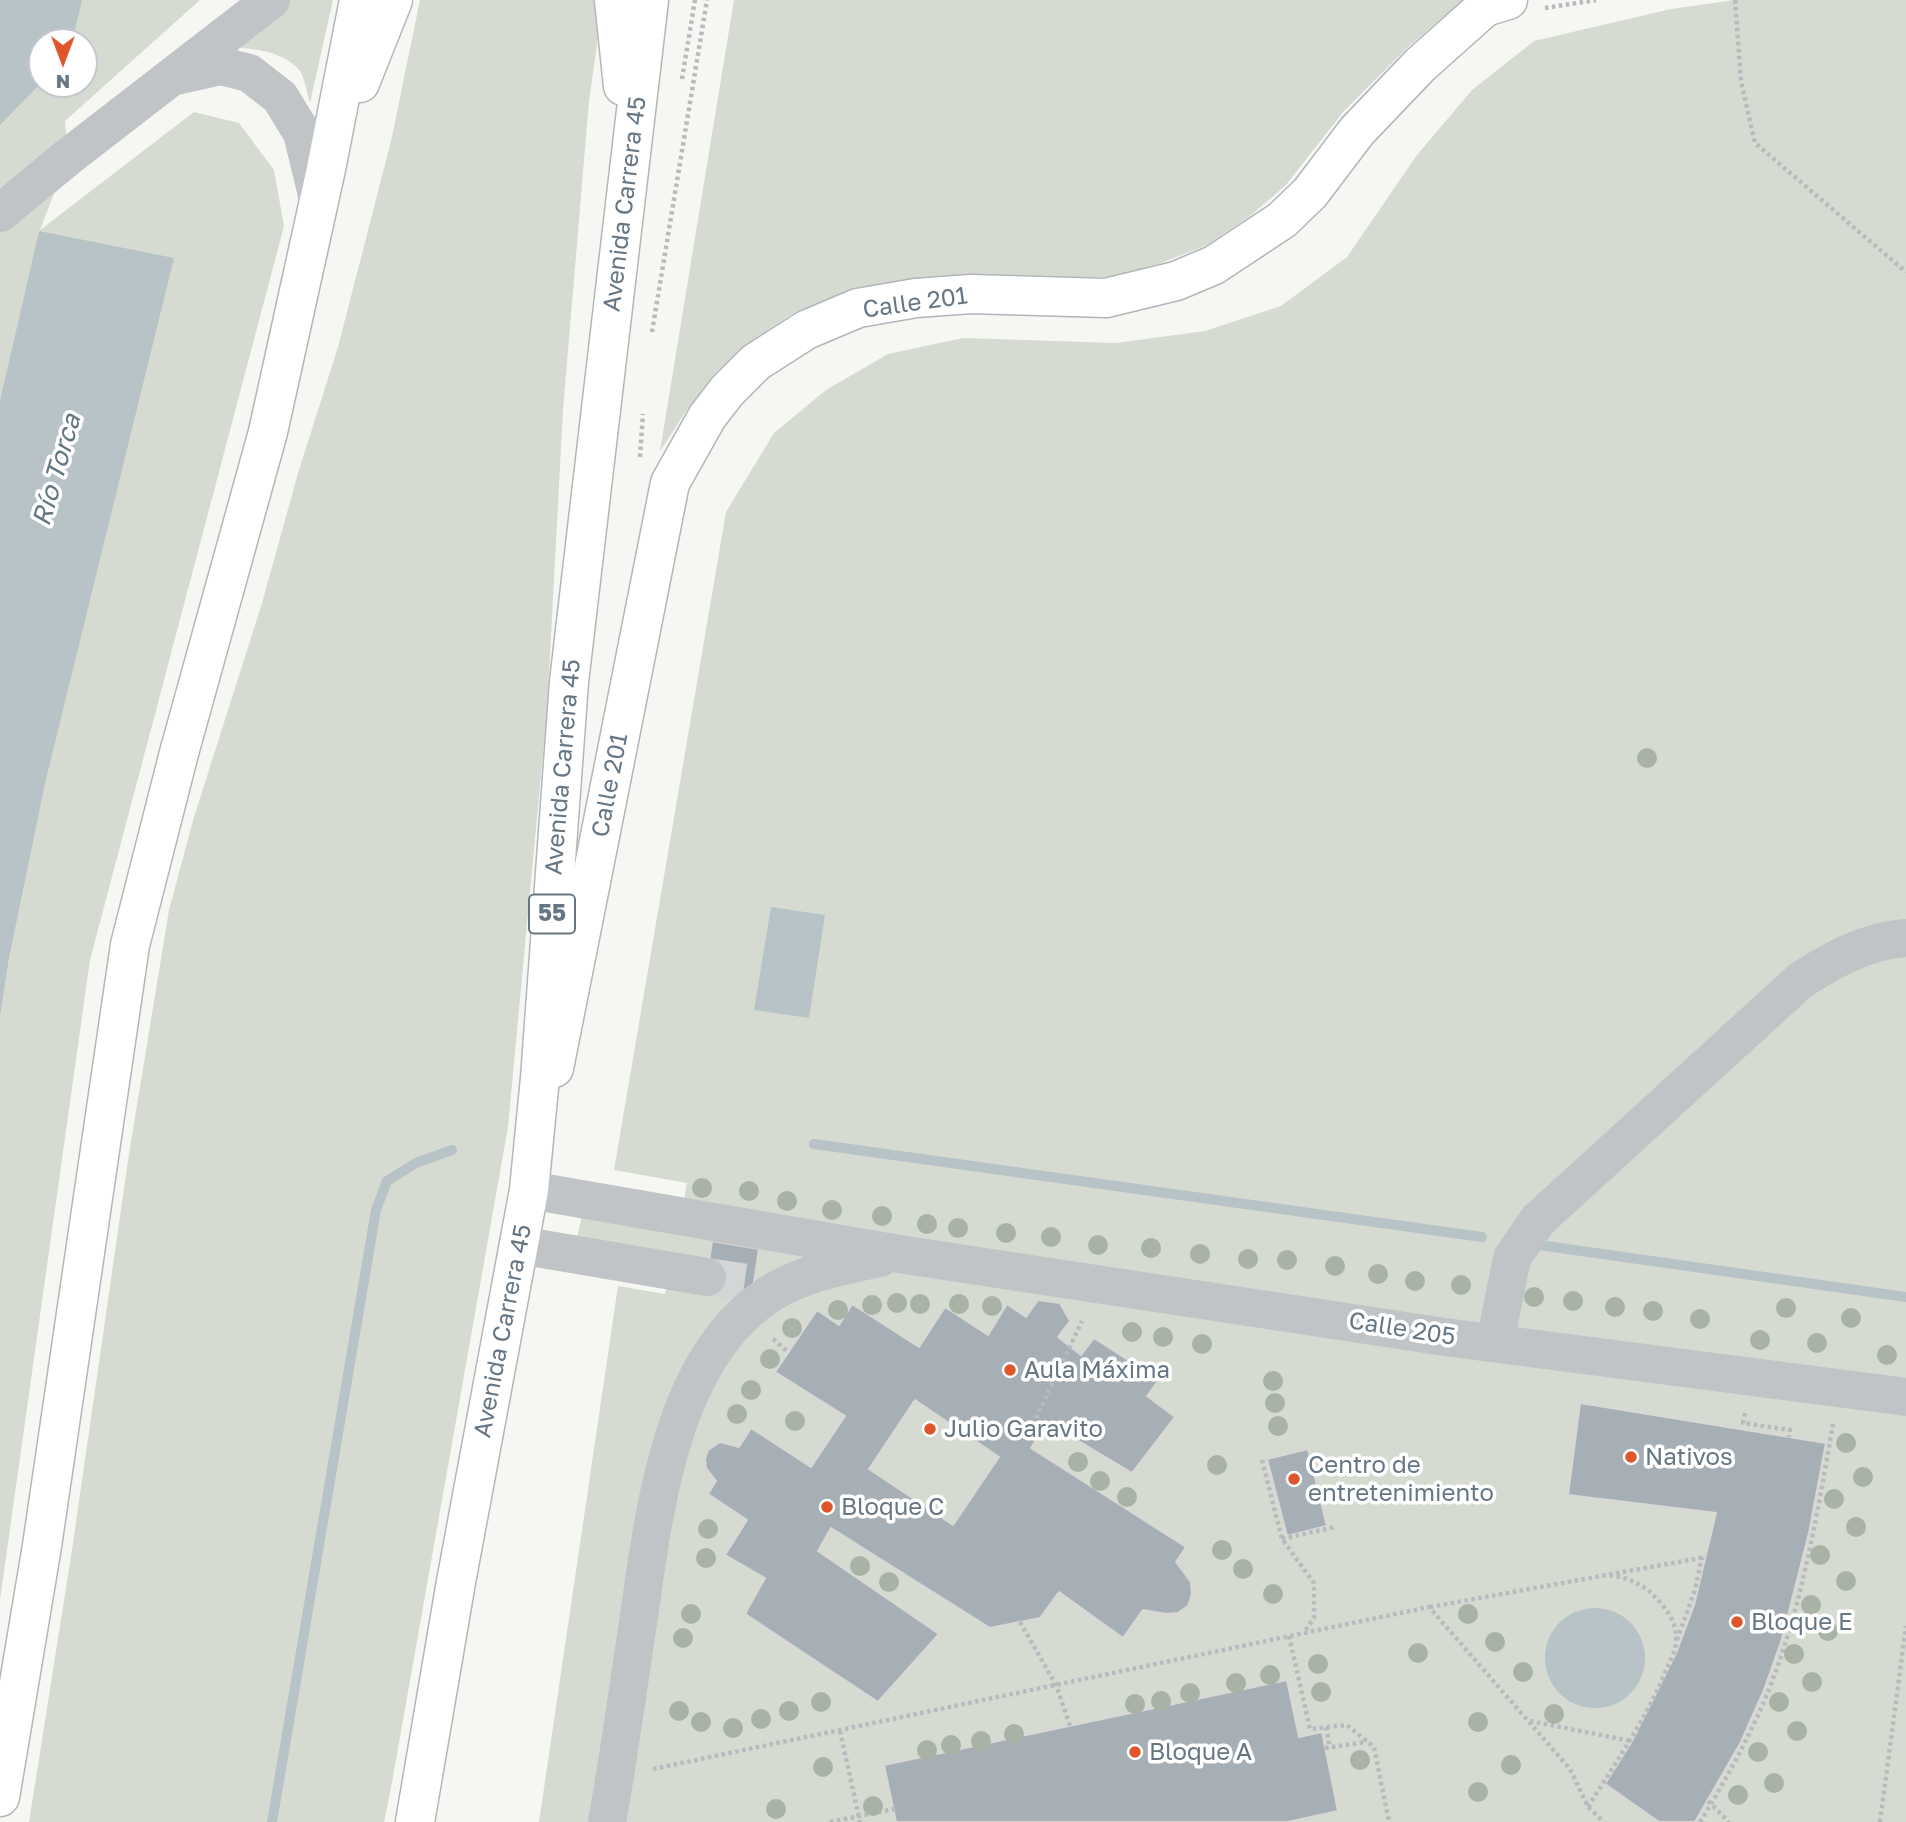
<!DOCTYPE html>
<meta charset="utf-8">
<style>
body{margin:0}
#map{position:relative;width:1906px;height:1822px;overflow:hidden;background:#f6f6f3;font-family:"Golos Text",sans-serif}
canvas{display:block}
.north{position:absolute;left:28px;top:28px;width:70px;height:70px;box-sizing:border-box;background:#fff;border:2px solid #c2c8ce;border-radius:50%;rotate:180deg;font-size:19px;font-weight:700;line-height:28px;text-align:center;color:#667684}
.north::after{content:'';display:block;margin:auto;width:24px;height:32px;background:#df562a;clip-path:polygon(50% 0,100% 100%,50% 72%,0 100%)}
</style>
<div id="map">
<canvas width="1906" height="1822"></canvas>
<div class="north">N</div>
</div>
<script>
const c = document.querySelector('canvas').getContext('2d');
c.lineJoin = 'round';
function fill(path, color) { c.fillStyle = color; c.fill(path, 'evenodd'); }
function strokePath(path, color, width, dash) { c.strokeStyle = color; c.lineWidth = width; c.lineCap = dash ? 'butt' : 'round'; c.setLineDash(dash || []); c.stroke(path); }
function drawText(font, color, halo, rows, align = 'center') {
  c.font = font + ' "Golos Text",sans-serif'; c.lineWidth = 7; c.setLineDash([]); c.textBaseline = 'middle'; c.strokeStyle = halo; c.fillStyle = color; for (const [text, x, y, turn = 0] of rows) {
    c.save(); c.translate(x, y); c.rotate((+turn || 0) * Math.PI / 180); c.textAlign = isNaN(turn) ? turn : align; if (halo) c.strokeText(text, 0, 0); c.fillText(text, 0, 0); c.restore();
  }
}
const green = new Path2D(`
 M0,0H200L65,121L68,157L40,230L194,112L239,123L274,170L284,226L90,960L0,1600V1018L9,959L47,775L39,232L0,400ZM42,42H84V84H42Z
 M291,0H333L310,103C307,94 305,79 300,71C284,51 255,49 232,47Z
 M420,0H597L599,30L589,101L563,410L547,711L508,1127L391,1788L384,1822H29L72,1550L129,1154L169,910L194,817L262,603L298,473L338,347L391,141Z
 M734,0H1463L1407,48L1344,111L1286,185L1250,216L1207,245L1161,263L1112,277L998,278L844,296L795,312L756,338L717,372L687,410L660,451Z
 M1734,0H1906V1822H539L618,1286L665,1294L672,1255L577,1238L582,1216H681L687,1183L614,1170L726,512L774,433L826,390L888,354L963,338L1116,343L1205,331L1281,306L1347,257L1417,155L1472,90L1534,41L1671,9Z`);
const water = new Path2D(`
 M0,0H82L72,42H42V82L0,125Z
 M39,231L174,258L47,775L9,959L0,1018V400Z
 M771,907L825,915L809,1018L754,1010Z
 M1545 1658a50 50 0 1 1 100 0a50 50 0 1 1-100 0Z`);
const stream = new Path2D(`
 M814,1144L1482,1237
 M1539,1245L1906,1297
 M272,1822L376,1210L387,1181L416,1163L452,1150`);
const building = new Path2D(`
 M712,1241L759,1249L752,1296L705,1289Z
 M1038,1300L1060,1303L1070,1321L1058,1337L1081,1355L1094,1338L1159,1380L1147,1396L1175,1417L1132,1473L1047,1422L1031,1448L1186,1547L1176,1562L1191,1582L1192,1594L1188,1606L1178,1613L1166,1614L1143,1610L1123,1638L1059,1592L1040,1618L990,1628L831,1528L818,1551L939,1634L878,1702L745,1614L765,1578L725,1555L747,1520L708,1494L716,1481L706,1468L705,1459L708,1450L720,1442L739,1447L751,1428L811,1467L845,1416L775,1372L817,1310L839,1325L852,1304L919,1347L945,1307L988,1335L1007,1304L1026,1317ZM915,1400L999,1457L953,1525L869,1469Z
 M1580,1403L1826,1443L1809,1533L1782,1639L1764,1690L1741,1742L1695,1822H1659L1605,1784L1632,1741L1676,1653L1694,1605L1716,1513L1568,1495Z
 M1308,1449L1327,1526L1287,1536L1267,1459Z
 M1287,1680L1299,1737L1322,1732L1338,1811L1288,1822H896L884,1765Z`);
const minorTunnel = new Path2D(`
 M707,1277L754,1284`);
const path = new Path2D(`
 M1735,0L1741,81L1755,143L1906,272
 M1545,8L1596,0
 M682,79L695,0
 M652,332L707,0
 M640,457L643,414
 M773,1339L788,1352
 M1745,1413L1743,1423L1790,1430L1789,1437
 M1036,1418L1082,1321
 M1262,1460L1282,1539L1314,1583V1618L1305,1631
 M1282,1539L1335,1527
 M1430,1607L1706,1557
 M1020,1622L1056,1685L1070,1726
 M1289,1636L1310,1729L1347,1725L1374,1747L1389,1822
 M1677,1640L1695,1590L1702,1557
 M1530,1721L1631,1741
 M1326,1727L1330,1748
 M840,1731L860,1822
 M1325,1748L1367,1742
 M653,1769L1429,1607L1570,1769L1588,1807L1604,1822
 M1708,1801L1729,1822
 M1588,1807C1615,1763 1645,1721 1665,1673C1669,1663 1675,1653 1676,1643C1678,1625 1667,1608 1654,1596C1642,1583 1624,1576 1606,1575
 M830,1822L894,1809
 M1700,1822C1724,1783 1747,1742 1765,1699C1801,1613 1817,1516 1833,1424
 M1880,1822L1906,1626`);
const minor = new Path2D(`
 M176,76L221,66L249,73L280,97L302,133L319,203
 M0,213L68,157L271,0
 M529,1190L899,1254L1445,1337L1906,1397
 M519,1245L707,1277
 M1495,1343L1512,1258L1538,1220L1801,980C1834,959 1866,941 1906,938
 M607,1822C619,1756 628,1689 638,1623C653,1520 668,1372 757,1303C792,1275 837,1267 880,1258`);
const major = new Path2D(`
 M554,1068L670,483L707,417L727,391L756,362L806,330L858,308L916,298L971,294L1106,298L1176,281L1214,265L1282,220L1310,193L1357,131L1420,65L1485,7L1508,0`);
const highway = new Path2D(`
 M614,0L623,86
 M360,83L393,0
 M0,1797L42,1546L130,945L179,753L268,432L326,169L359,0
 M415,1822L456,1582L529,1190L540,1078L569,682L649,0`);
const trees = [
 [1647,758],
 [702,1188],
 [749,1191],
 [787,1201],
 [832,1210],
 [882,1216],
 [927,1224],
 [958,1228],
 [1006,1233],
 [1051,1237],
 [1098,1245],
 [1151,1248],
 [1200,1254],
 [1248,1259],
 [1287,1260],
 [1335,1266],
 [1378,1274],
 [1415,1281],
 [1461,1285],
 [1534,1297],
 [1573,1301],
 [897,1303],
 [920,1304],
 [959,1304],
 [872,1305],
 [992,1306],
 [1615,1307],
 [1786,1308],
 [838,1310],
 [1653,1311],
 [1851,1318],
 [1700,1319],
 [792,1328],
 [1132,1332],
 [1163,1337],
 [1760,1340],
 [1817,1343],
 [1202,1344],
 [1887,1355],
 [770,1359],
 [1273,1381],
 [751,1390],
 [1275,1403],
 [737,1414],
 [795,1421],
 [1278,1426],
 [1846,1443],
 [1078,1462],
 [1217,1465],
 [1863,1477],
 [1100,1481],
 [1127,1497],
 [1834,1499],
 [1856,1527],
 [708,1529],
 [1222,1550],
 [1820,1555],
 [706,1558],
 [860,1566],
 [1243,1569],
 [1846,1581],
 [889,1582],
 [1273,1594],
 [1811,1605],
 [691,1614],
 [1468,1614],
 [1828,1631],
 [683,1638],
 [1495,1642],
 [1418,1653],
 [1794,1654],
 [1318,1664],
 [1523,1672],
 [1270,1675],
 [1812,1682],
 [1236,1683],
 [1321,1692],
 [1190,1693],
 [1161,1701],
 [821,1702],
 [1779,1702],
 [1135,1704],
 [679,1711],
 [789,1711],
 [1554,1714],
 [761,1719],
 [701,1722],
 [1478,1722],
 [733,1728],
 [1797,1731],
 [1014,1734],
 [981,1741],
 [951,1745],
 [927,1750],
 [1758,1752],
 [1360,1760],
 [1511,1765],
 [823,1767],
 [1774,1783],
 [1478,1792],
 [1738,1795],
 [873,1806],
 [776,1809]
];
const markers = [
 [1010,1370,7,"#df562a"],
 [930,1429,7,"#df562a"],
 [1631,1457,7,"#df562a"],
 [1294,1479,7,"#df562a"],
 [827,1507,7,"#df562a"],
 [1737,1622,7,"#df562a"],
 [1135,1752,7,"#df562a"]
];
const shields = [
 [552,914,46]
];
const shieldNames = [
 ["55",552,914]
];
const streetNames = [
 ["Avenida Carrera 45",625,204,-83],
 ["Calle 201",915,303,-8],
 ["Avenida Carrera 45",563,767,-85],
 ["Calle 201",610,785,-79],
 ["Calle 205",1402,1329,9],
 ["Avenida Carrera 45",503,1331,-79]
];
const poiNames = [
 ["Aula Máxima",1024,1370],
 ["Julio Garavito",944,1429],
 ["Nativos",1645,1457],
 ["Centro de",1308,1465],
 ["entretenimiento",1308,1493],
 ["Bloque C",841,1507],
 ["Bloque E",1751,1622],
 ["Bloque A",1149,1752]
];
const waterNames = [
 ["Río Torca",57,470,-74]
];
fill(green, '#d6dbd2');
fill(water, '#b8c3c8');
strokePath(stream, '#b8c3c8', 10);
fill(building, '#a6afb5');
strokePath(building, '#d8d8d6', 2);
strokePath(minorTunnel, '#d2d6d7', 38, [38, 19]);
strokePath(major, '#b1b6ba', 41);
strokePath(highway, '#b3b7ba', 41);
strokePath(path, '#b8bbbe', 4.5, [3.5, 3.5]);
strokePath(minor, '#c0c4c7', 38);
strokePath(major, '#fff', 38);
strokePath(highway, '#fff', 38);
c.fillStyle = '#a8b2a5';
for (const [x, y] of trees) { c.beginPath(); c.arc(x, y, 10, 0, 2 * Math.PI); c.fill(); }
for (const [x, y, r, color] of markers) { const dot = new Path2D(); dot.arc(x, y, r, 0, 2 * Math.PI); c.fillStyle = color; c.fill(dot); strokePath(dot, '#fff', 2.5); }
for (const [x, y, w] of shields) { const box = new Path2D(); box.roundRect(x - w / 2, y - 19.5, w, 39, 5); c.fillStyle = '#fff'; c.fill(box); strokePath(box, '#667684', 2); }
drawText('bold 23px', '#667684', null, shieldNames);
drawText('24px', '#667684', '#fff', streetNames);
drawText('24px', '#667684', '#fff', poiNames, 'left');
drawText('italic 26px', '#627780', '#fff', waterNames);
</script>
